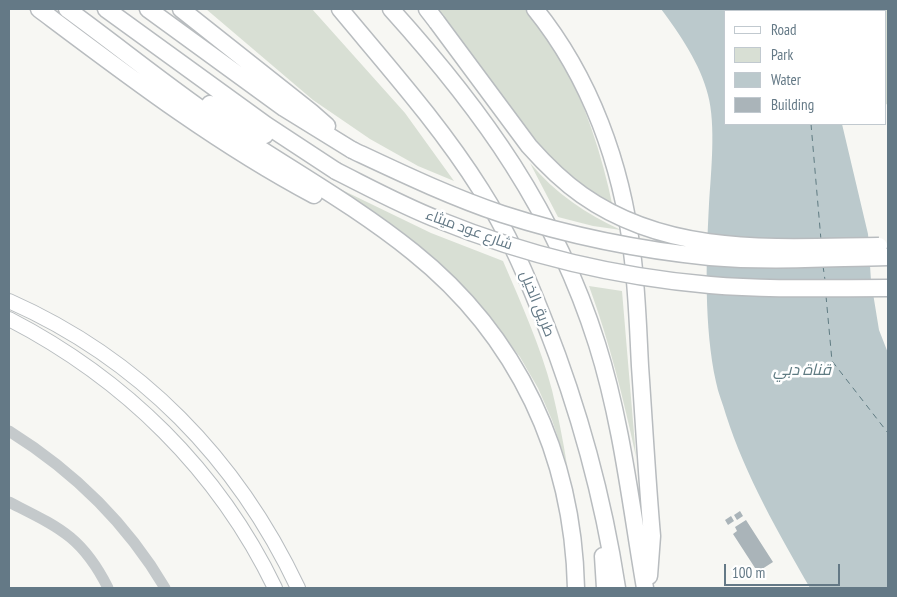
<!DOCTYPE html>
<meta charset="utf-8">
<style>
body{margin:0}
#map{position:relative;width:897px;height:597px;overflow:hidden;background:#f7f7f3;font-family:"PT Sans Narrow",sans-serif}
canvas{display:block}
.frame{position:absolute;inset:0;border:10px solid #647986;pointer-events:none}
.legend{position:absolute;left:724px;top:10px;width:162px;height:115px;box-sizing:border-box;background:#fff;border:1px solid #c1c9cf;margin:0;padding:6px 9px;list-style:none;font-size:15px;color:#647986}
.legend li{display:flex;align-items:center;gap:10px;height:25px}
.legend b{width:25px;border:1px solid #c1c9cf}
.scale{position:absolute;left:724px;top:564px;width:116px;height:22px;box-sizing:border-box;border:2px solid #647986;border-top:0;padding-left:6px;font-size:15px;line-height:18px;white-space:nowrap;color:#647986;-webkit-text-stroke:4px #fff;paint-order:stroke}
</style>
<div id="map">
<canvas width="897" height="597"></canvas>
<div class="frame"></div>
<ul class="legend">
<li><b style="height:6px;background:#fff"></b>Road</li>
<li><b style="height:14px;background:#d8dfd4"></b>Park</li>
<li><b style="height:14px;background:#bbc9cc"></b>Water</li>
<li><b style="height:14px;background:#aab4b9"></b>Building</li>
</ul>
<div class="scale">100 m</div>
</div>
<script>
const c = document.querySelector('canvas').getContext('2d');
c.lineJoin = 'round';
function fill(path, color) { c.fillStyle = color; c.fill(path, 'evenodd'); }
function strokePath(path, color, width, dash) { c.strokeStyle = color; c.lineWidth = width; c.lineCap = dash ? 'butt' : 'round'; c.setLineDash(dash || []); c.stroke(path); }
function drawText(font, color, halo, rows, align = 'center') {
  c.font = font + ' "PT Sans Narrow",Cairo,sans-serif'; c.lineWidth = 5; c.setLineDash([]); c.textBaseline = 'middle'; c.strokeStyle = halo; c.fillStyle = color; for (const [text, x, y, turn = 0] of rows) {
    c.save(); c.translate(x, y); c.rotate((+turn || 0) * Math.PI / 180); c.textAlign = isNaN(turn) ? turn : align; if (halo) c.strokeText(text, 0, 0); c.fillText(text, 0, 0); c.restore();
  }
}
const green = new Path2D(`
 M206,9H312L405,113L454,181L418,166L370,139L313,100Z
 M434,9H527C537,23 550,37 558,53C585,102 602,154 613,208L571,180L537,146Z
 M838,9H888V105L886,104V11H838Z
 M530,163C555,193 586,214 621,230L593,226L558,217Z
 M338,188L431,233L503,261C521,303 540,345 552,390C558,415 563,440 567,465L552,420L538,388L520,357L479,305L456,279L402,232Z
 M589,286L622,291L636,457C623,397 610,344 589,286Z`);
const water = new Path2D(`
 M661,9H838V11H726V124H842L868,234L871,281L879,330L888,353V588H810C778,532 746,477 726,415C723,404 718,393 716,382C704,326 706,262 709,204C711,172 716,125 708,95C701,65 679,33 661,9Z`);
const ferry = new Path2D(`
 M799,9L800,11
 M811,124L821,240
 M823,266L825,280
 M826,296L832,361L888,433`);
const building = new Path2D(`
 M740,511L743,516L737,520L734,515Z
 M731,516L734,521L728,525L725,520Z
 M746,520L773,562L759,571L762,575L759,578L755,572L757,571L733,534L737,531L735,527Z`);
const minor = new Path2D(`
 M9,431C73,471 126,522 165,588
 M9,502C58,527 82,536 108,588`);
const major = new Path2D(`
 M9,301C140,359 237,459 298,588
 M9,319C125,379 218,470 275,588`);
const highway = new Path2D(`
 M39,9C127,75 216,143 314,195
 M67,9C122,49 174,92 231,130C291,170 356,206 413,252C518,336 573,455 576,588
 M106,9L266,125L336,171
 M148,9L284,108L352,150
 M181,9L311,112L327,126
 M340,9C389,68 440,125 481,190C508,232 527,277 545,323C579,409 603,497 617,588
 M391,9C483,111 555,211 597,344C622,423 631,507 645,588
 M427,9L437,22
 M535,9C590,77 622,165 632,252C637,290 638,328 640,366C644,423 647,479 652,536L649,576
 M210,104L265,135
 M603,556L605,588`);
const highwayBridge = new Path2D(`
 M437,22L529,146C545,164 562,181 582,195C670,257 777,247 879,246
 M352,150C401,173 451,197 502,214C570,236 639,250 710,257C769,262 829,258 888,257
 M336,171C370,188 403,206 439,220C525,255 617,277 710,285C769,290 829,288 888,288`);
const streetNames = [
 ["شارع عود ميثاء",469,230,20],
 ["طريق الخيل",537,304,68]
];
const waterNames = [
 ["قناة دبي",802,370]
];
fill(green, '#d8dfd4');
fill(water, '#bbc9cc');
strokePath(ferry, '#5f7b82', 1, [6, 5]);
fill(building, '#aab4b9');
strokePath(major, '#b7bcbf', 16);
strokePath(highway, '#b8bcbf', 19);
strokePath(minor, '#c4c9cb', 11);
strokePath(major, '#fff', 14);
strokePath(highway, '#fff', 16);
strokePath(highwayBridge, '#b8bcbf', 19, []);
strokePath(highwayBridge, '#fff', 16);
drawText('15px', '#647986', '#fff', streetNames);
drawText('italic 16px', '#5f7b82', '#fff', waterNames);
</script>
